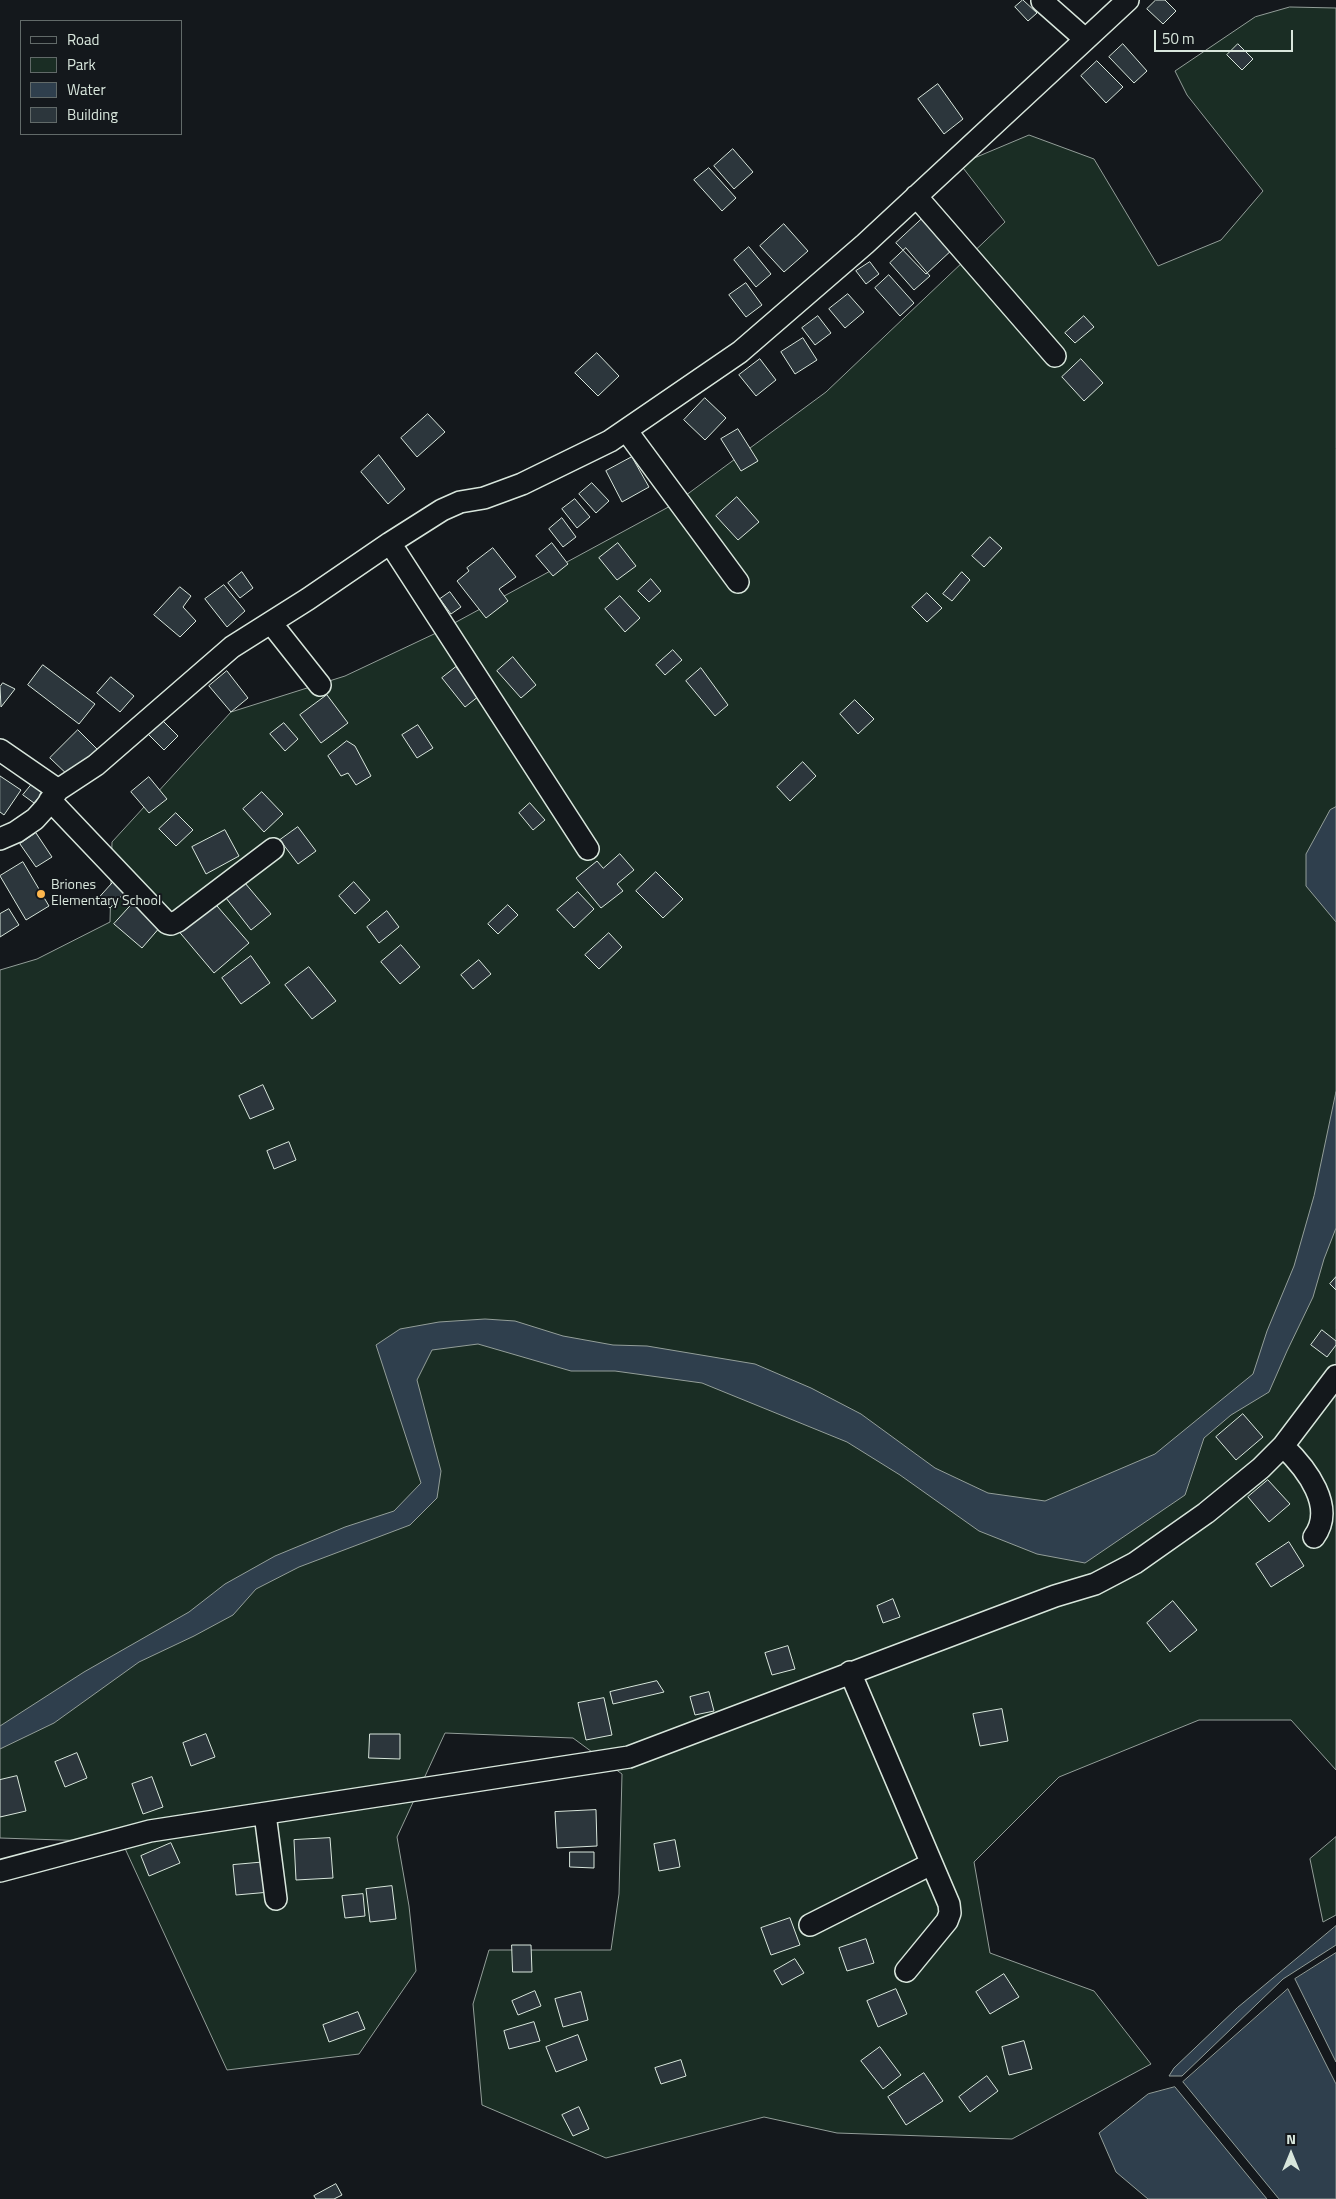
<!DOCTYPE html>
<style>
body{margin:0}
#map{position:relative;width:1336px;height:2199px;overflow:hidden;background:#14181c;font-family:"Titillium Web",sans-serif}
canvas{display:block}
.legend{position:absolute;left:20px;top:20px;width:162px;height:115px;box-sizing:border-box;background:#14181c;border:1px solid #626a69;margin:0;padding:6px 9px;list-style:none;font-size:15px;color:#d8e6dc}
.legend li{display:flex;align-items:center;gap:10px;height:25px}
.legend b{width:25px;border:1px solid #626a69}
.north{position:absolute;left:1266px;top:2129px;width:50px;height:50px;-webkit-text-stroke:4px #14181c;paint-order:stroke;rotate:0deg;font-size:14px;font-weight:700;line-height:20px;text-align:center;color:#d8e6dc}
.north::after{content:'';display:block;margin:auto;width:18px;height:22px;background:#d8e6dc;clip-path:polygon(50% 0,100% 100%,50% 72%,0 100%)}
.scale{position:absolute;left:1154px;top:30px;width:139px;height:22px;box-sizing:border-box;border:2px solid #d8e6dc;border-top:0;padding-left:6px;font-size:15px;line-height:18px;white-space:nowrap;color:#d8e6dc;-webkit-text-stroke:4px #14181c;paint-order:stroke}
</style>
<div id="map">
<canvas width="1336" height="2199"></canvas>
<ul class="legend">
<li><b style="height:6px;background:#14181c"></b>Road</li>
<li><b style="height:14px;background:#1a2d24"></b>Park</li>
<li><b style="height:14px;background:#2f3f4d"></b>Water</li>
<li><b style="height:14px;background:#2c363c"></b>Building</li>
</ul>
<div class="north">N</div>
<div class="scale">50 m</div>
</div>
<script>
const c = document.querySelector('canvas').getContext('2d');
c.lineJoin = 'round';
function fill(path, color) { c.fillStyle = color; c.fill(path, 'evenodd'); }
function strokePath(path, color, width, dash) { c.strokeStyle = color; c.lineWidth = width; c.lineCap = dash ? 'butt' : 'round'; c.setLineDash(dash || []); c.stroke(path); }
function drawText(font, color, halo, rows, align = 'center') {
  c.font = font + ' "Titillium Web",sans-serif'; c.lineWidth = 4; c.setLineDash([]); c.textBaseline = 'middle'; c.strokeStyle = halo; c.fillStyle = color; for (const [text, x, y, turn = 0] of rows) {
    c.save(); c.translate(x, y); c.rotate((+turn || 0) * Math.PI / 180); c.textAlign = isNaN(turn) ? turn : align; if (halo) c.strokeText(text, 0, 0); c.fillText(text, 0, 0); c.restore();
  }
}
const green = new Path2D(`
 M1290,7L1336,8V1770L1291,1720H1199L1059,1777L974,1862L990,1953L1094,1991L1151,2064L1012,2139L837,2133L764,2117L606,2158L482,2105L473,2004L489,1950H611L619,1894L622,1774L573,1738L445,1733L397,1837L409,1906L416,1971L359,2054L227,2070L122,1842L0,1838V970L37,959L110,922L112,842L231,712L345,676L434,634L674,504L826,392L1005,222L960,164L1029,135L1094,159L1158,266L1221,240L1263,191L1187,95L1175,71L1255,17Z
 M1336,1837V1915L1323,1922L1310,1859Z`);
const water = new Path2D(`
 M1336,807V922L1306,886V854L1330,810Z
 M1336,1092V1228L1324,1259L1313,1297L1287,1351L1269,1392L1231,1415L1204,1438L1185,1495L1085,1563L1037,1554L979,1531L900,1475L847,1442L702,1383L615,1371H571L478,1344L432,1350L417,1380L441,1471L437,1498L410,1525L299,1567L256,1589L233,1615L194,1636L139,1662L54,1723L0,1749V1726L84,1672L189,1612L225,1584L275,1556L345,1527L394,1511L421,1483L376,1345L400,1329L439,1322L485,1319L515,1321L563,1336L613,1345L647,1346L755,1364L811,1388L861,1414L935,1468L988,1493L1045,1501L1155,1454L1253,1374L1267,1331L1294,1266L1314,1196Z
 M1336,1926V1945L1283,1979L1182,2076H1169L1174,2068L1237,2008Z
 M1336,1953V2062L1295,1979Z
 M1288,1989L1336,2084V2199H1279L1183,2082Z
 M1175,2087L1267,2199H1148L1116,2172L1099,2133L1148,2094Z`);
const building = new Path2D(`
 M1023,0L1037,13L1028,21L1015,7Z
 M1156,0H1165L1176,11L1163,24L1147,9Z
 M1123,44L1147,71L1134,83L1109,57Z
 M1238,44L1253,59L1242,70L1227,55Z
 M1097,61L1123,87L1106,103L1081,76Z
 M938,84L963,119L944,134L918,99Z
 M733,149L753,172L734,189L714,166Z
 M709,168L736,198L722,211L694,180Z
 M924,217L954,248L926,274L896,243Z
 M784,224L808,251L784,272L760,246Z
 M749,247L771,274L756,287L734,260Z
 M906,248L930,276L914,290L890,263Z
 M870,262L879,274L866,284L856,271Z
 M889,275L914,303L900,316L875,288Z
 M746,283L762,305L746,317L729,295Z
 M848,294L864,312L845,328L829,309Z
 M818,316L831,333L815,345L802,328Z
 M1084,316L1094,327L1075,343L1065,333Z
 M803,338L817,360L795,374L781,352Z
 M597,353L619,376L598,396L575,373Z
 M760,359L776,380L756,396L739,375Z
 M1081,359L1103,383L1084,401L1062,377Z
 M705,398L726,418L705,440L684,420Z
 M428,414L445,432L417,457L401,438Z
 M738,429L758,461L741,471L721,439Z
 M379,455L405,489L388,504L361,472Z
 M632,457L649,487L622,502L606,471Z
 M592,483L609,501L596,513L579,494Z
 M737,497L759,522L738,540L716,516Z
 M575,499L590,517L577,528L562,509Z
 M562,518L576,537L563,547L549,529Z
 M990,537L1002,548L984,567L972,556Z
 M552,543L568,564L553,576L536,556Z
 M618,543L636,566L617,580L599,558Z
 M493,548L516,577L499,589L508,601L486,618L457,581L469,571L467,568Z
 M242,572L253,588L240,598L228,583Z
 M962,572L970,580L952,601L943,594Z
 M651,579L661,591L649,602L638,591Z
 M224,585L245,611L227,627L205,599Z
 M180,587L191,596L183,607L196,621L180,637L154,615Z
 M450,592L461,607L451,614L440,599Z
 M927,593L942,608L927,622L912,607Z
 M620,596L640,618L625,632L605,609Z
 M673,650L682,660L665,675L656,665Z
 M513,657L536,685L521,698L497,671Z
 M43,665L95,704L79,724L28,685Z
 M456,667L479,696L465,707L442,678Z
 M701,668L728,705L715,716L686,681Z
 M227,671L248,698L231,712L209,686Z
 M111,677L134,696L120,712L97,693Z
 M3,683L15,689L1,707L0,687Z
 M327,695L348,723L321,743L300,715Z
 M855,700L874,719L858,734L840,714Z
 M160,718L178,736L164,750L146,732Z
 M284,723L298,739L285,751L270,734Z
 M418,725L433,748L417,758L402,735Z
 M78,730L100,752L73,780L50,758Z
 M347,741L355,746L371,776L356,785L348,773L341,776L328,756Z
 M803,762L816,776L790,801L777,787Z
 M0,776L21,790L4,815L0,812Z
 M149,777L167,799L149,813L131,792Z
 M32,784L43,792L34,803L23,795Z
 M262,792L283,814L264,832L243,809Z
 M530,803L545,820L533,830L519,813Z
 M176,813L193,830L176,846L159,829Z
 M298,827L316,851L298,864L280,840Z
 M225,830L239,856L206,874L192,847Z
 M36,833L52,857L36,867L20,844Z
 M620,854L634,870L617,884L623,891L601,908L576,878L597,861L603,868Z
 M23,862L49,906L26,920L0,876Z
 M656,872L683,899L663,918L636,891Z
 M117,878L129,888L110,908L99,898Z
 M354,882L370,900L355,914L339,896Z
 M245,883L271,914L251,930L226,898Z
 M578,892L594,909L574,928L557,910Z
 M211,899L249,943L214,973L176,928Z
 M134,902L161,926L142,948L114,924Z
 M508,905L518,915L498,934L488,924Z
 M9,909L19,925L0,937V914Z
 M387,911L399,927L379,943L367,927Z
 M609,933L622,947L599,969L585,955Z
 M401,945L420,967L400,984L381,962Z
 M251,956L270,983L241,1004L222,978Z
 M479,960L491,974L473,989L461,975Z
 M309,967L336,1001L312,1019L285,985Z
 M263,1085L274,1109L250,1119L239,1096Z
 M289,1142L296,1160L274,1169L267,1151Z
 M1336,1277V1290L1330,1284Z
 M1322,1330L1336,1341V1345L1327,1357L1311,1345Z
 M1243,1414L1263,1437L1236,1460L1216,1437Z
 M1268,1480L1290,1504L1269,1522L1248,1497Z
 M1289,1542L1304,1566L1271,1587L1256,1564Z
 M893,1599L900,1617L883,1623L877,1606Z
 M1173,1601L1197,1630L1170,1652L1147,1623Z
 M788,1646L795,1669L772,1675L765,1653Z
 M657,1681L664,1692L613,1704L610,1692Z
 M709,1692L714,1711L695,1715L690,1697Z
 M604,1698L612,1735L586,1740L578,1703Z
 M1002,1709L1008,1741L980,1746L973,1714Z
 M206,1734L215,1757L191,1766L183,1743Z
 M370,1734H400V1759L369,1758Z
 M77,1753L87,1778L65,1787L55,1762Z
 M17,1776L26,1811L0,1817V1780Z
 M152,1777L163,1807L143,1814L132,1784Z
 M596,1810L597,1846L557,1848L555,1812Z
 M330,1838L333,1878L296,1880L294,1840Z
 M675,1840L680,1867L659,1871L654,1844Z
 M171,1843L180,1863L149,1876L141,1856Z
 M570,1852H594V1868L570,1867Z
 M267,1862L270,1892L236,1895L233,1865Z
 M392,1886L396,1919L370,1922L366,1889Z
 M363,1894L365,1916L345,1918L342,1896Z
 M790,1918L800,1945L771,1955L761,1928Z
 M866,1939L874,1963L847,1971L839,1948Z
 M512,1945H531L532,1972H513Z
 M795,1959L804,1973L782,1985L774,1971Z
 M1004,1974L1019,1997L990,2014L976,1992Z
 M896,1989L907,2014L878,2027L867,2001Z
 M535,1991L541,2006L518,2015L512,2001Z
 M581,1992L588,2020L563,2027L555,1999Z
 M358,2012L365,2029L329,2042L323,2025Z
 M534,2022L540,2041L509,2049L504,2031Z
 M578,2035L587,2060L556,2072L546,2047Z
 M1024,2041L1032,2069L1009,2075L1002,2047Z
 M880,2047L901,2075L883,2089L861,2061Z
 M681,2060L686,2076L661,2084L655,2068Z
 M924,2073L943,2101L906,2125L888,2097Z
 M987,2076L998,2091L970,2112L959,2097Z
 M579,2107L589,2129L573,2136L562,2115Z
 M336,2184L342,2195L334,2199H316L314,2196Z`);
const minor = new Path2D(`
 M1042,1L1085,39
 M916,196L1055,356
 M626,430L738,582
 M390,543L588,849
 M271,623L320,685
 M0,750L58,790
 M50,800L167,923L171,924L178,921L273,849
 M0,839L16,832L35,819L45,808L58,790L96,765L232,647L308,599L390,543L442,510L460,502L484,498L522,484L610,441L740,352L865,244L1128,0
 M1283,1446C1307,1469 1336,1507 1314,1537
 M850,1672L949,1904L950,1913L947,1921L906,1971
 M265,1814L276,1899
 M0,1871L150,1831L629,1757L1055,1596L1095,1584L1135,1563L1206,1513L1261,1468L1283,1446L1336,1376
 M810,1925L931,1864`);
const markers = [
 [41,894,5,"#ffb74d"]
];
const poiNames = [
 ["Briones",51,886],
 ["Elementary School",51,902]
];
fill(green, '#1a2d24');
strokePath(green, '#939e99', 1);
fill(water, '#2f3f4d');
strokePath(water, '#939e99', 1);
fill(building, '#2c363c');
strokePath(building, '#d8e6dc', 1);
strokePath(minor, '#d8e6dc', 24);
strokePath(minor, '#14181c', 21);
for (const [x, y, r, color] of markers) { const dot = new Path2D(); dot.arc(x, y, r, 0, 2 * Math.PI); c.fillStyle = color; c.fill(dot); strokePath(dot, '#14181c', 2); }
drawText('14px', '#d8e6dc', '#14181c', poiNames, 'left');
</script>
